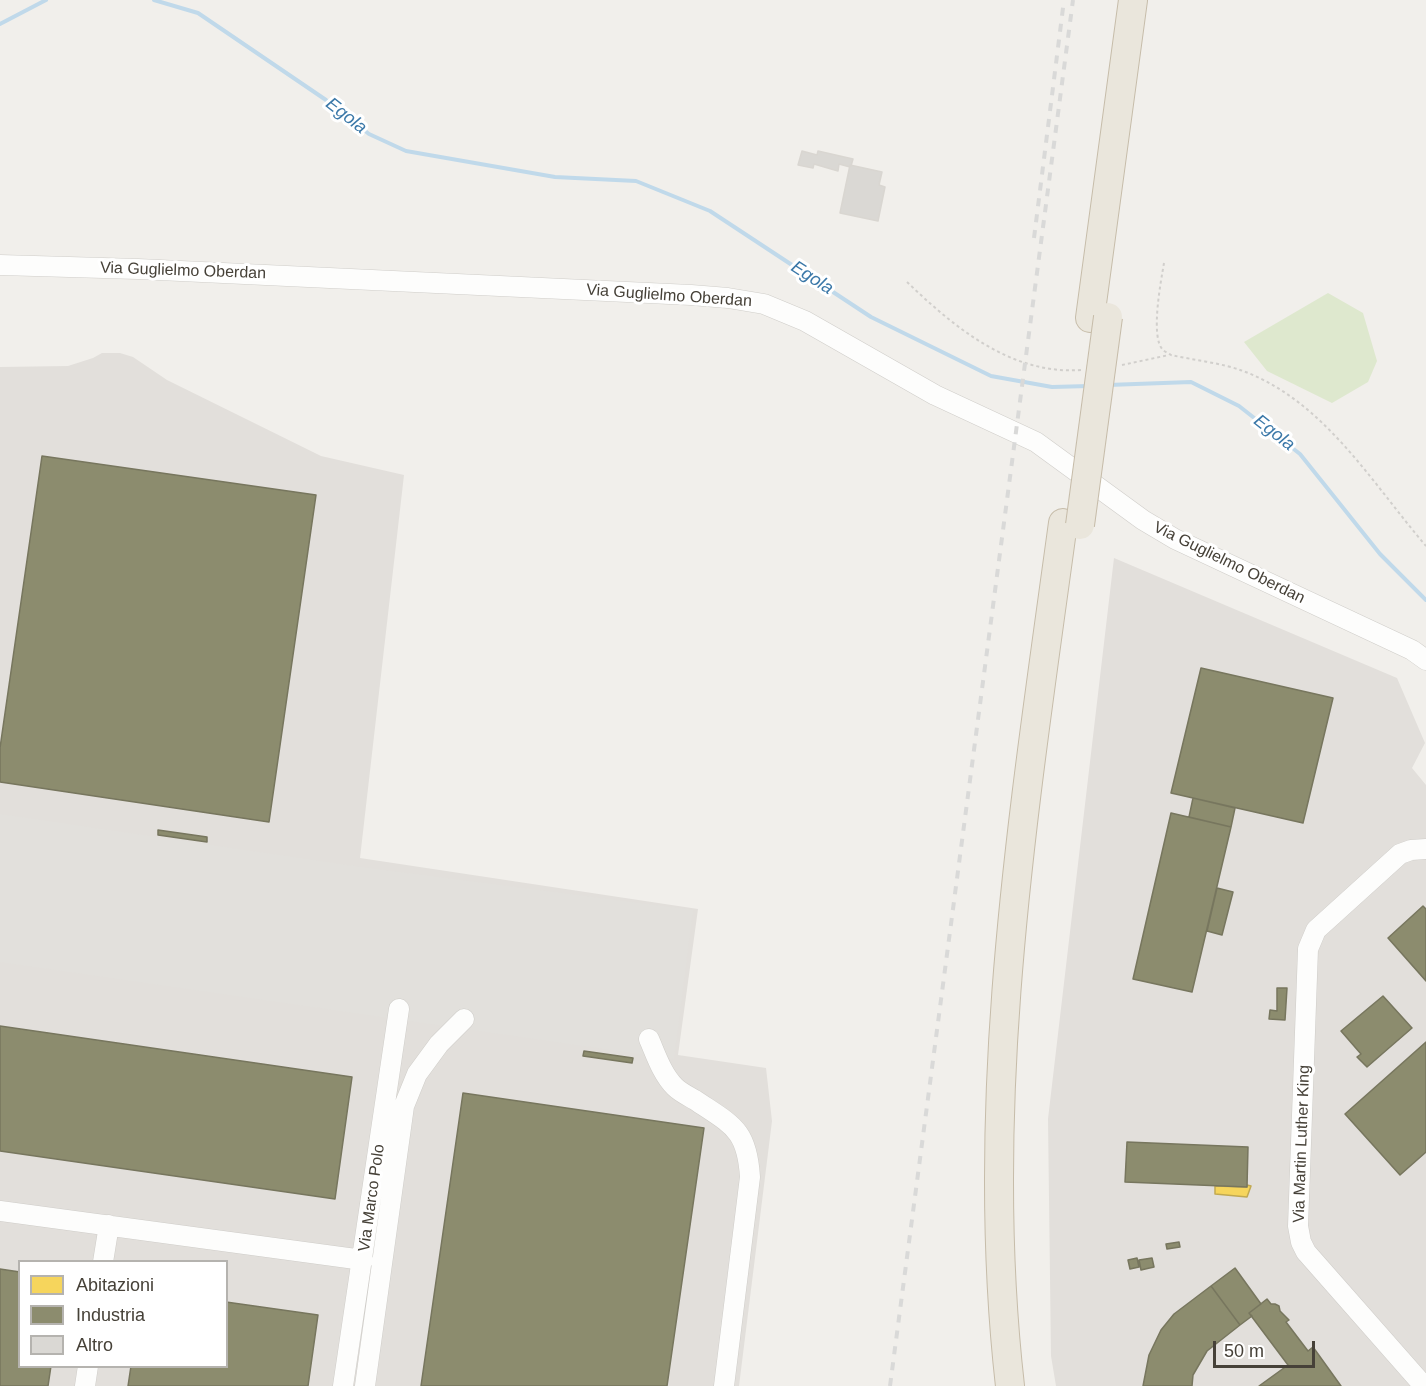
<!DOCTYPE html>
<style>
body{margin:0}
#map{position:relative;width:1426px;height:1386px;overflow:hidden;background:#f1efeb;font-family:Arial,sans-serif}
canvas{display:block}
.legend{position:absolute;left:18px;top:1260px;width:210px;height:108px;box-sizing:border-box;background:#fff;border:2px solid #b5b3af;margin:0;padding:8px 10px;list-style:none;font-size:18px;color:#464138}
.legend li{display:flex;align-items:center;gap:12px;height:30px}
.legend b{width:30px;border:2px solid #b5b3af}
.scale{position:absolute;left:1213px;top:1341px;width:102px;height:27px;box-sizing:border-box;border:3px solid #464138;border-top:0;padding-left:8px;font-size:18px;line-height:21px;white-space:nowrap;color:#464138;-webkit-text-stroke:4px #fff;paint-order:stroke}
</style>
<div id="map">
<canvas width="1426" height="1386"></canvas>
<ul class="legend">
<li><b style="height:16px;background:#f6d55c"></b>Abitazioni</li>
<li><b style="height:16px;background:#8c8c6e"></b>Industria</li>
<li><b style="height:16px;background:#dad8d4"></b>Altro</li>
</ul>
<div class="scale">50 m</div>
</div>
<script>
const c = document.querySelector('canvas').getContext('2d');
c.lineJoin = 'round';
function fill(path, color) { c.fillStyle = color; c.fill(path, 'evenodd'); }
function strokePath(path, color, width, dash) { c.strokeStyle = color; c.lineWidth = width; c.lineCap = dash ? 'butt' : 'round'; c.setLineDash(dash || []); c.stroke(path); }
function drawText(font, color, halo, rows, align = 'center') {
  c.font = font + ' Arial,sans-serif'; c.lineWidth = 6; c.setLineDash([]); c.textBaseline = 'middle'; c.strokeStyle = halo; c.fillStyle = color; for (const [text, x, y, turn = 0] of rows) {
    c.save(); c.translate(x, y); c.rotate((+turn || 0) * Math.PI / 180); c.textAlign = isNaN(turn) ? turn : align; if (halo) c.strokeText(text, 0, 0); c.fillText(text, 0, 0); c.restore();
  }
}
const industrial = new Path2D(`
 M102,353H120L133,357L167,380L321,456L404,475L360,858L698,909L678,1055L766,1068L772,1121L739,1386H0V367L68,366L93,358ZM20,1262H226V1366H20Z
 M1114,558L1397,678L1425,743L1412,768L1426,785V1386H1056L1051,1356L1048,1119Z`);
const green = new Path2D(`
 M1328,293L1363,313L1377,361L1368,382L1332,403L1267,371L1244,342Z`);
const parking = new Path2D(`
 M0,814L361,867L693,910L674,1059L0,962Z`);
const homes = new Path2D(`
 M1247,1185L1251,1186L1247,1197L1215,1194V1186L1247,1187Z`);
const industry = new Path2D(`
 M42,456L316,495L269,822L0,782V748Z
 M1201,668L1333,698L1303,823L1171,793Z
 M1193,798L1235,808L1231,827L1189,817Z
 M1171,813L1231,827L1192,992L1133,979Z
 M158,830L207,837V842L158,835Z
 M1217,888L1233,892L1222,935L1207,931Z
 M1423,906L1426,909V981L1388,938Z
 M1277,988H1287L1285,1020L1269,1019L1270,1010L1277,1011Z
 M1383,996L1412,1028L1367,1067L1357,1057L1361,1054L1341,1031Z
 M0,1026L352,1077L335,1199L0,1151Z
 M1426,1042V1152L1400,1175L1345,1114Z
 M584,1051L633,1058L632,1063L583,1056Z
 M463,1093L704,1128L667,1386H421Z
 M1127,1142L1248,1147L1247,1187L1125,1182Z
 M1179,1242L1180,1247L1167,1249L1166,1244Z
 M1137,1258L1139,1267L1130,1269L1128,1260Z
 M1152,1258L1154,1267L1141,1270L1139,1260Z
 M1235,1268L1261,1304L1249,1313L1252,1316L1240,1325L1211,1286Z
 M0,1269L20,1272V1366H51L48,1386H0Z
 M1211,1286L1240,1325L1207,1351L1193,1375L1192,1386H1143L1149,1355L1161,1330L1174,1314Z
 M1267,1299L1271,1304H1275L1279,1306L1280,1311L1289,1320L1286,1322L1308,1351L1313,1347L1341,1386H1259L1288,1365L1249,1313Z
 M226,1302L318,1315L308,1386H128L131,1366H226Z`);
const stream = new Path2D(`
 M154,0L198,13L326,100L369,134L406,151L555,177L636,181L710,211L871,317L991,376L1052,387L1089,386
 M0,24L46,0
 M1108,385L1191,382L1239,406L1300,454L1380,554L1426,600`);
const building = new Path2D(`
 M802,151L817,155L818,151L853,159L851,166L850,167L839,164L838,171L814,164L813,168L798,165Z
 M850,165L882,172L879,185L885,187L878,221L840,213Z`);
const path = new Path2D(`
 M1164,263C1161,281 1150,337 1163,350C1165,352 1168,353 1171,355C1193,360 1222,363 1243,371C1324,401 1372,483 1426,546
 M907,282C954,327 1011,375 1081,370
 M1122,365L1169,355`);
const minor = new Path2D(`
 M0,265L138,269L691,295L728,298L764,304L805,321L935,395L1036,442L1143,520L1175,539L1412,650L1426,660
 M649,1039C656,1055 662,1074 675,1087C680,1092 688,1096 695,1100C732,1125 747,1129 750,1177L724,1386
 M0,1211L363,1260
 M103,1262L109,1225
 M85,1386L88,1366
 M343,1386L399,1009
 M365,1386L404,1106L417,1074L439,1044L464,1019
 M1424,1386L1306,1252L1301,1242L1298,1226L1308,949L1316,930L1400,854L1411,850L1426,849`);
const highway = new Path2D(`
 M1090,318L1133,0
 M1010,1386C977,1097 1024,809 1063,523`);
const rail = new Path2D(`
 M1034,238L1064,0
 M890,1386L1073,0`);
const highwayBridge = new Path2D(`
 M1080,525L1108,317`);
const streetNames = [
 ["Via Guglielmo Oberdan",183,271,2],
 ["Via Guglielmo Oberdan",669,296,4],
 ["Via Guglielmo Oberdan",1229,563,26],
 ["Via Martin Luther King",1302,1144,-88],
 ["Via Marco Polo",372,1198,-82]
];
const waterNames = [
 ["Egola",346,116,38],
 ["Egola",812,278,33],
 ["Egola",1274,433,38]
];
fill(industrial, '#e2dfdb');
fill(green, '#dee8ce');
fill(parking, '#e2e0dc');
fill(homes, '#f6d55c');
strokePath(homes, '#c1a951', 1.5);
fill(industry, '#8c8c6e');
strokePath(industry, '#77765e', 1.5);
strokePath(stream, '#c0d9ea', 4);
fill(building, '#dad8d4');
strokePath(building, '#d9d6d1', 1.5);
strokePath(minor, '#cfcdc9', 21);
strokePath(highway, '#c6bca9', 30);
strokePath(path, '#d1cfcc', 2, [3, 3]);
strokePath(minor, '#fdfdfc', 20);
strokePath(highway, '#eae6dc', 28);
strokePath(rail, '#d9d9d8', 4, [8, 8]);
strokePath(highwayBridge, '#c6bca9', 30, []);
strokePath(highwayBridge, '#eae6dc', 28);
drawText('16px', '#464138', '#fff', streetNames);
drawText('italic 18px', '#3b78a8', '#fff', waterNames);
</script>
